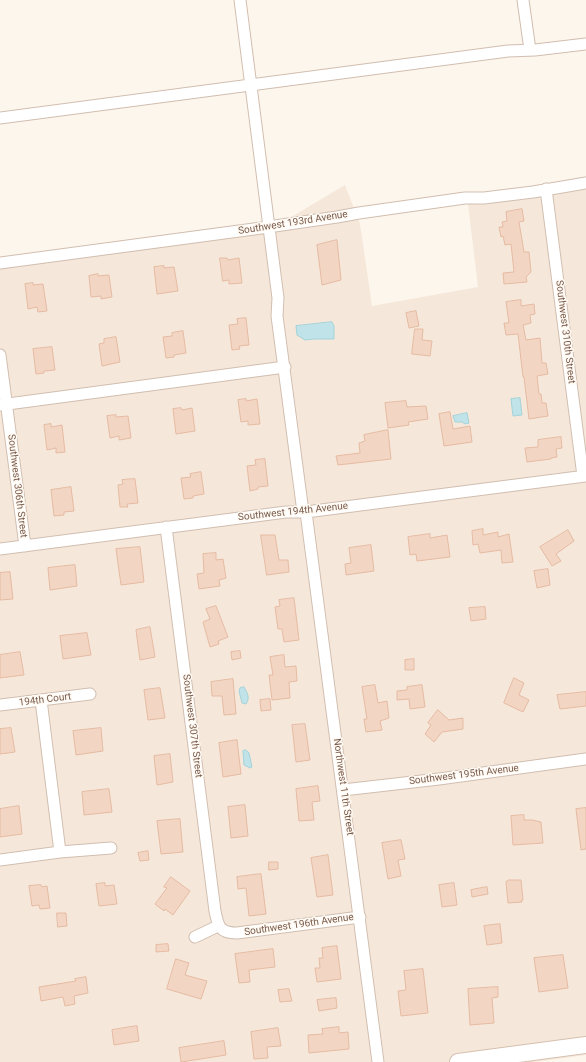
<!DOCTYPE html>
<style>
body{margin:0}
canvas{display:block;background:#fdf6ec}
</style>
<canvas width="586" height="1062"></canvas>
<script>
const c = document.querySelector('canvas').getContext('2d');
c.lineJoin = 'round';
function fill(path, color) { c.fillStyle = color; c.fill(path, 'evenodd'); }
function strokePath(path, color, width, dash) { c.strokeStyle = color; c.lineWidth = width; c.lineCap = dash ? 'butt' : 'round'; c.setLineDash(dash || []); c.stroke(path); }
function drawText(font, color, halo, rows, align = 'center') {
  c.font = font + ' Roboto,sans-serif'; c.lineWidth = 3; c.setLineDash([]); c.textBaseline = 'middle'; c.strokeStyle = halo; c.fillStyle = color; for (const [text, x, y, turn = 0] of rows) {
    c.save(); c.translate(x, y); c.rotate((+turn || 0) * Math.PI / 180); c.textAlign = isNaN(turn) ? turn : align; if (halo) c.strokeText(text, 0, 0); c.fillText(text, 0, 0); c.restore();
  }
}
const residential = new Path2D(`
 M586,180V1055L534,1062H0V258L288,219L345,185L360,224L372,306L478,287L467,196Z`);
const water = new Path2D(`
 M332,322L334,326V339H314L305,340L297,335L296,326Z
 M520,398L522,415L513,416L511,399Z
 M467,413L469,423L465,424L462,422H455L453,416Z
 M244,687C248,694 250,698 246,704L242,703L239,691L240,688Z
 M246,750L249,753L252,767L250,768L244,765L243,751Z`);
const building = new Path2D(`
 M522,209L524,221L519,222L524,252H529L531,272L526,277L527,282L504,284L503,273L514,272L511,244L505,245L503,236L501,237L499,227H503L502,222L507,221L506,212Z
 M337,240L341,280L322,285L317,245Z
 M220,258H227L228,260L239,258L242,283L229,284V280L223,281Z
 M164,266V268L174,267L178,291L157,294L154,267Z
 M98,274V276L109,275L112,297L101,299V296L91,297L89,276Z
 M33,283V285L43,284L47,311L38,312L37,307L28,309L25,284Z
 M521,300V306L534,304L535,314L530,315L531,323L523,325L526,340L540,338L542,363H546L548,374L537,376L539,394H541L542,403H546L548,416L529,419L524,377H523L518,334L506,335L504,323H509L506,302Z
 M416,311L419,326L409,328L406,313Z
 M246,318L249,345L239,346L240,349L232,350L229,325L238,324L237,319Z
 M415,329H423L422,340L432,341L430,356L412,354Z
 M183,331L186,353L174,355V357L166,358L163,337L172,336V333Z
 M116,337L120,362L102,366L99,344L104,343V339Z
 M52,347L55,370L44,371V373L36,374L33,349Z
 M246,399V401L257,399L260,424L248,425V421L241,422L238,400Z
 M406,401L407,407L426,406L428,419L408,422L409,425L388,428L385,403Z
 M181,408L182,410L192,408L195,431L176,434L173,409Z
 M450,412L453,429L470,426L472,442L444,446L439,414Z
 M116,415V417L128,416L131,438L119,440V436L110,438L107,416Z
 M51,424V427L62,425L65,452L56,453V448L47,450L44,425Z
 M388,430L391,459L338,465L336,456L360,453L359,443L365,441L364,435Z
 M561,437L562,448L556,449L557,457L551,458V459L527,462L525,448L538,447V440Z
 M265,459L268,486L258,487V489L250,491L247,466L256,465L255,460Z
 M201,472L204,494L193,496V498L184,499L181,478L191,477L190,474Z
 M135,479L138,503L127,504L128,507H120L118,485L123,484L122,480Z
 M71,487L74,511L64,512V515L54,516L51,490Z
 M483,529V535L498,532V537L509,534L513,562L502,563L501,550L480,553L478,544L473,545L472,531Z
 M568,530L574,541L556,554L561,561L552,566L540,547Z
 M430,534V538L447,535L450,557L417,561L416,554L410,555L408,537Z
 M261,535H275L279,560H288L289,572L267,575Z
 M371,545L374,571L346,575L345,564L351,563L349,548Z
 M140,547L144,582L121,585L116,549Z
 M216,553V560L223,559L226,578L219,580L220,586L199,589L197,574L204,573L203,554Z
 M75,565L77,586L50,590L48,568Z
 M548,569L550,585L537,588L534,571Z
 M10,572L13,599L0,600V573Z
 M294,598L299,640L284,642L282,629H278L275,607L280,606L279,600Z
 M216,606L228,637L218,641L219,644L210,647L203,622L210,619L206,609Z
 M485,607L486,619L471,621L469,608Z
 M150,627L155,657L140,660L136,630Z
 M87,633L91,655L63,659L60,636Z
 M240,651L241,658L232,660L231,652Z
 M20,652L24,675L0,678V655Z
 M284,655L285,667L296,666L297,681L289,682L290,698L272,700L269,675H273L270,657Z
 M414,659V670H405V660Z
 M514,678L524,683L519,695L529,700L523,712L504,703Z
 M233,679L236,714L224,715L222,696H212L211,682Z
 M375,685L378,703L387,701L389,718L380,721L382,730L366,732L364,719H367L362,687Z
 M422,685L425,707L410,709L409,699L397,700V691L407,690V687Z
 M160,688L165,718L148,720L144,690Z
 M586,692V706L560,709L557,695Z
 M270,699L271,710L261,711L260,700Z
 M438,710L449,720L463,718V729L442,732L434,742L425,734L431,725L428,723Z
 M305,724L310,760L296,762L292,725Z
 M11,728L15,752L0,754V729Z
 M101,728L103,751L76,755L73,731Z
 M237,740L241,774L223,777L219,743Z
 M170,754L173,782L157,785L154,756Z
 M318,786L320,801L312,802L314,820L299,821L296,789Z
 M109,789L112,812L84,815L82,792Z
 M245,805L248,836L231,838L228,807Z
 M19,806L22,834L0,837V809Z
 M586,808V849L581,850L576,809Z
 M524,815V820H532L541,822L543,843L513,845L511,816Z
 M180,819L183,852L161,854L157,821Z
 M401,840L405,859L398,860L401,876L388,879L382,843Z
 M148,851L149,860L140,861L138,853Z
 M328,855L333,895L317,897L311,858Z
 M269,862H278V869L269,870Z
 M261,874L266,914L249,916L246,888L238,889L237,877Z
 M171,877L190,891L173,915L165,909L164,911L155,904L167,888L164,887Z
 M509,880H521L523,900H521L522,902L508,903L506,882Z
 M105,883V886L114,885L117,904L99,906L96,884Z
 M454,883L457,905L442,907L439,885Z
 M41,885L42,887L47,886L50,908L40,909L39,905L32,906L29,886Z
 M487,887L488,894L472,897L471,890Z
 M57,913H66L67,926L58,927Z
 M500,924L502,943L487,945L484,926Z
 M168,944L169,951L156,952V945Z
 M337,946L341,979L317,982L315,968H320L319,958H323L322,948Z
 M273,949L275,967L249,970L250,982L239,983L235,954Z
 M563,955L568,988L539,992L534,958Z
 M176,959L189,963L185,975L207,981L201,999L167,989Z
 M423,969L428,1013L401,1016L398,991L406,990L404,971Z
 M86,977L88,993L74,996L75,1004L65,1006L63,997L41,1001L39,987L76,981L75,979Z
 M498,987V997L492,998L494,1023L470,1025L468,989Z
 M289,989L292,1001L280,1002L278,990Z
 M336,998L337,1008L319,1011L317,1000Z
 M137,1026L139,1041L114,1045L112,1030Z
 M339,1027V1033L348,1032L349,1049L309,1053L308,1035L323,1034L322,1029Z
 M278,1028L281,1046L267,1047L268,1058L254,1059L251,1032Z
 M224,1041L226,1055L181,1062L179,1048Z`);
const street = new Path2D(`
 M240,0L278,298L277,316L303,512
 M523,0L530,50
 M0,118L508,51L535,50L586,44
 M546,189L583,476
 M0,263L254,229L337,217L359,213L465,198H484L533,192L586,183
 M0,355L25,546
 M0,405L285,367
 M306,512L378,1062
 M166,527L215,911C218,927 220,933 237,933L360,917
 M0,549L286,512H306L586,476
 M41,700L60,852
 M0,705L90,694
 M343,790L439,779L586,759
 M0,860L60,852L111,848
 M195,937L218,926`);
const secondary = new Path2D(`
 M458,1062L586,1045`);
const streetNames = [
 ["Southwest 193rd Avenue",293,223,-9],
 ["Southwest 310th Street",565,332,83],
 ["Southwest 306th Street",17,486,83],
 ["Southwest 194th Avenue",293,512,-6],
 ["194th Court",45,700,-7],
 ["Southwest 307th Street",192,726,83],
 ["Southwest 195th Avenue",464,775,-7],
 ["Northwest 11th Street",343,787,82],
 ["Southwest 196th Avenue",299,925,-8]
];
fill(residential, '#f5e8da');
fill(water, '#bfe3e8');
strokePath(water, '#a5d3da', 1);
fill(building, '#f3d5c3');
strokePath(building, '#e6bba3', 1);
strokePath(street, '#d1beb0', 13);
strokePath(secondary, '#d6c0b0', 18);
strokePath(street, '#fff', 11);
strokePath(secondary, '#fff', 16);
drawText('10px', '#7a5c4d', '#fffaf3', streetNames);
</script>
